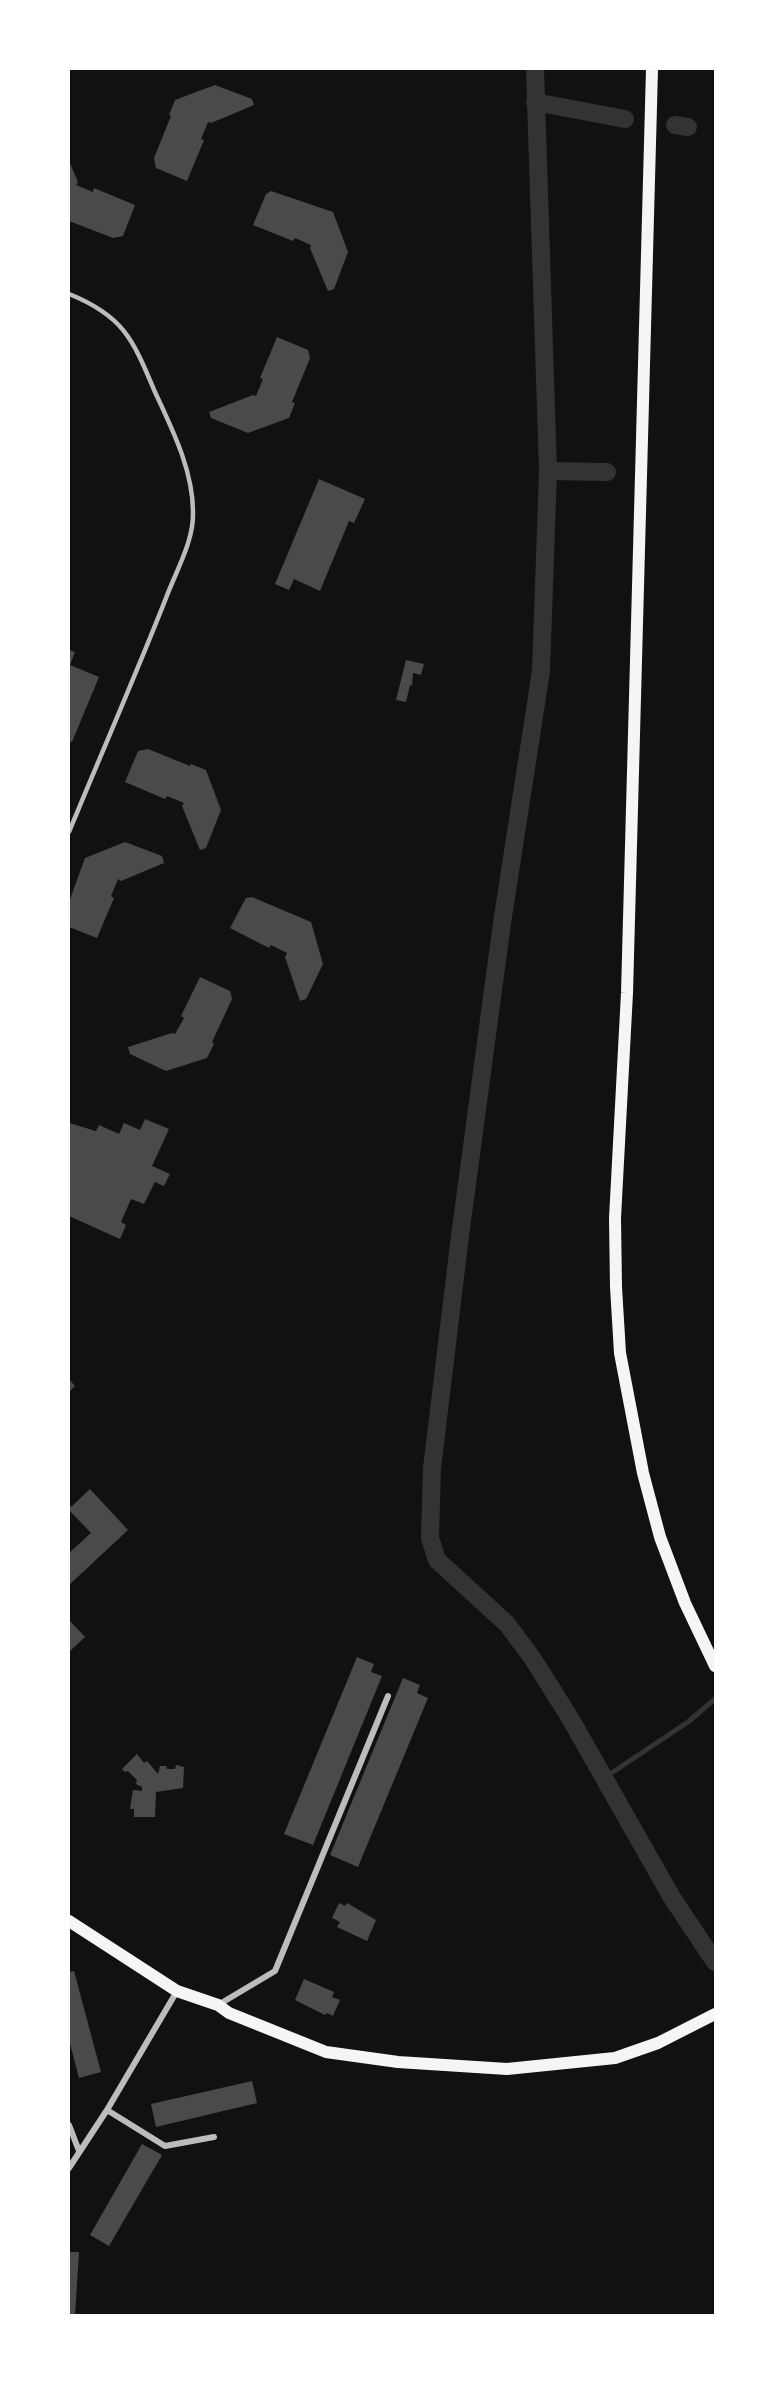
<!DOCTYPE html>
<style>
body{margin:0}
#map{position:relative;width:784px;height:2384px;overflow:hidden;background:#111;font-family:"Libre Baskerville",serif}
canvas{display:block}
.frame{position:absolute;inset:0;border:70px solid #fff;pointer-events:none}
</style>
<div id="map">
<canvas width="784" height="2384"></canvas>
<div class="frame"></div>
</div>
<script>
const c = document.querySelector('canvas').getContext('2d');
c.lineJoin = 'round';
function strokePath(path, color, width, dash) { c.strokeStyle = color; c.lineWidth = width; c.lineCap = dash ? 'butt' : 'round'; c.setLineDash(dash || []); c.stroke(path); }
function fill(path, color) { c.fillStyle = color; c.fill(path, 'evenodd'); }
const stream = new Path2D(`
 M604,1778L688,1722L715,1699`);
const canal = new Path2D(`
 M535,69L548,471L541,671L502,923L460,1236L432,1468L430,1538L437,1560L507,1624L533,1659L570,1718L671,1896L715,1962
 M535,102L625,119
 M675,125L688,127
 M548,471L607,472`);
const building = new Path2D(`
 M215,85L252,99L254,105L211,123L208,122L201,139L204,140L187,181L156,168L154,158L171,116L169,115L175,100Z
 M69,161L78,182L76,185L93,192L94,188L135,205L123,236L113,238L69,221Z
 M271,191L333,212L348,252L334,289L328,291L310,248L311,245L295,238L293,241L253,225L266,194Z
 M277,337L308,350L310,358L292,402L295,403L289,418L248,433L211,418L209,412L253,395L256,396L263,379L260,378Z
 M319,479L365,499L354,523L349,521L320,591L294,579L289,590L275,584Z
 M69,650L75,652L70,665L99,677L72,742L69,741Z
 M406,660L424,664L421,675L413,673L412,686L410,685L406,702L396,700Z
 M148,749L190,766L191,764L206,770L221,810L206,848L200,850L182,806L184,803L167,796L165,799L125,782L138,751Z
 M125,842L162,856L164,863L121,881L118,879L111,896L114,898L97,938L69,927V902L85,858Z
 M252,897L311,922L323,964L306,999L300,1001L285,957L287,953L271,945L269,948L230,928L246,898Z
 M200,977L230,991L232,999L212,1042L214,1044L207,1058L166,1071L130,1054L128,1047L172,1033L175,1034L184,1018L181,1016Z
 M145,1119L169,1129L152,1166L170,1174L164,1186L155,1182L144,1204L131,1199L121,1222L126,1225L120,1239L69,1216V1123L96,1131L99,1125L119,1134L124,1123L140,1130Z
 M69,1379L75,1386L69,1392Z
 M90,1489L128,1530L69,1585V1553L91,1533L69,1510V1504L71,1507Z
 M69,1620L85,1637L69,1652Z
 M357,1657L374,1664L371,1672L382,1676L313,1845L284,1834Z
 M403,1678L420,1685L417,1693L428,1698L358,1867L330,1855Z
 M137,1754L144,1763L147,1761L158,1774L160,1766H166L167,1769H175L176,1765L184,1767L183,1788L156,1792L155,1817H134V1809H130L133,1790L142,1791V1787L136,1784L137,1780L128,1771L125,1772L122,1769Z
 M339,1903L345,1906L347,1903L376,1920L367,1941L337,1927L340,1922L332,1918Z
 M74,1971L101,2072L79,2078L69,2040V1972Z
 M304,1979L334,1992L332,1997L340,2000L333,2016L327,2013L325,2015L295,2000Z
 M252,2081L257,2103L156,2127L151,2104Z
 M142,2144L162,2155L109,2246L90,2235Z
 M69,2252H79L75,2315H69Z`);
const service = new Path2D(`
 M69,294C124,316 133,340 155,392C172,429 193,470 193,512C194,541 176,571 166,598C135,677 101,754 69,832`);
const minor = new Path2D(`
 M218,2005L275,1971L388,1696
 M107,2110L165,2146L214,2137
 M69,2125L79,2151
 M69,2168L107,2110L177,1991`);
const secondary = new Path2D(`
 M652,69L627,993L615,1218L616,1287L620,1353L643,1473L660,1537L685,1603L715,1666
 M69,1921L177,1991L218,2005L229,2013L326,2052L398,2062L507,2069L615,2058L658,2043L715,2014`);
strokePath(stream, '#333', 5);
strokePath(canal, '#333', 18);
fill(building, '#4a4a4a');
strokePath(service, '#bcbcbc', 4.5);
strokePath(minor, '#bcbcbc', 6);
strokePath(secondary, '#f5f5f5', 12);
</script>
